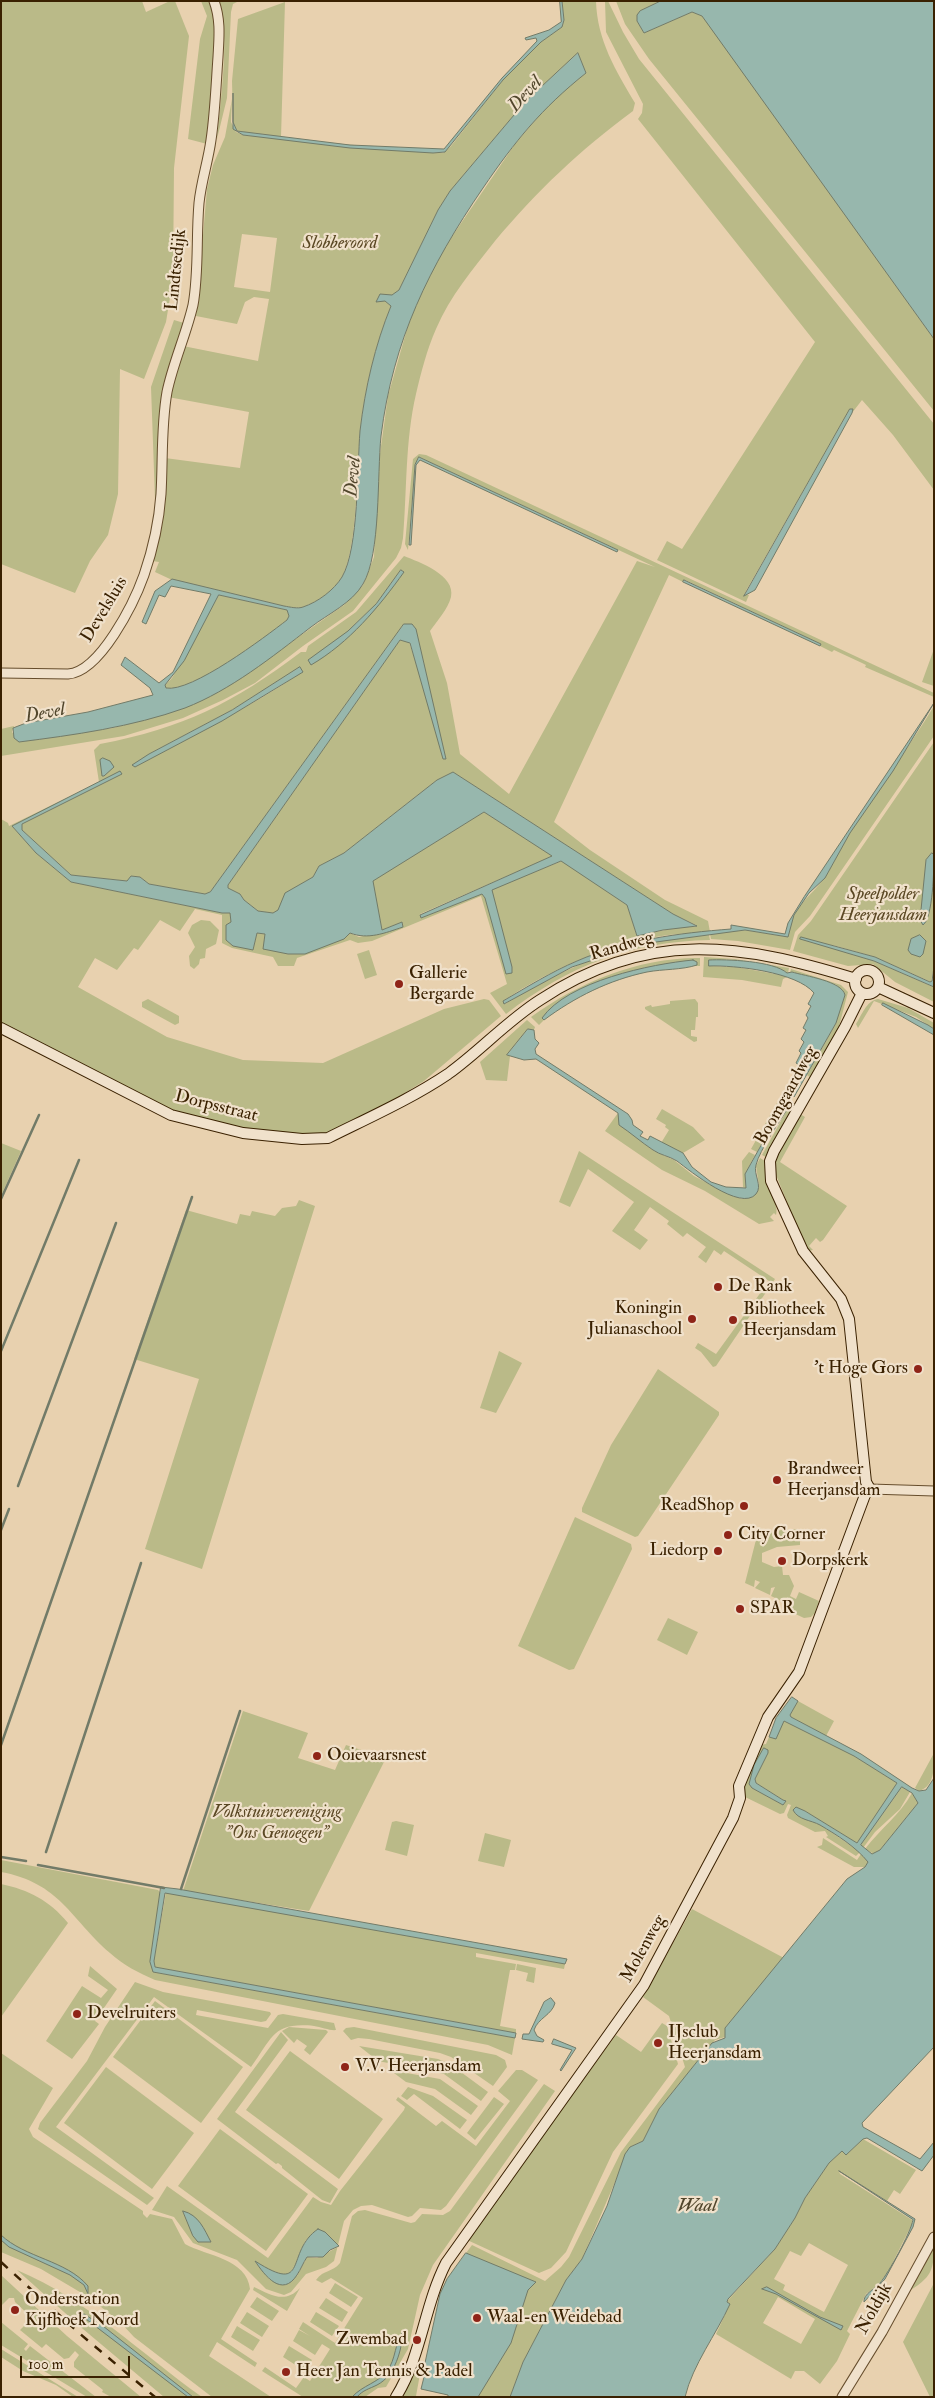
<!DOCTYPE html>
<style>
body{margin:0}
#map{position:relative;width:935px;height:2398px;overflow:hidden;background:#e8d1af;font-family:"IM FELL Double Pica",serif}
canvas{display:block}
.frame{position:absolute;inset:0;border:2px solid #3a2101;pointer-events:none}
.scale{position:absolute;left:20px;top:2356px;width:110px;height:22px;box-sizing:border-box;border:2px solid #3a2101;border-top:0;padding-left:6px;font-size:15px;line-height:18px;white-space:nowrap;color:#3a2101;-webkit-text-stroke:4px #f0e1cb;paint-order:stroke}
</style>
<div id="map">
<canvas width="935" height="2398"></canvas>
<div class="frame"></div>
<div class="scale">100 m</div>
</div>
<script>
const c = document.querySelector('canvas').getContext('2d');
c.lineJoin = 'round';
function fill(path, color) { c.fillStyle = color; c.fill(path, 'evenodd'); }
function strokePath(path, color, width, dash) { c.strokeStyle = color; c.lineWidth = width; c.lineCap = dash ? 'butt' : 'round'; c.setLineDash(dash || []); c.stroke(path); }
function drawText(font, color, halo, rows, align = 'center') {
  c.font = font + ' "IM FELL Double Pica",serif'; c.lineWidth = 4.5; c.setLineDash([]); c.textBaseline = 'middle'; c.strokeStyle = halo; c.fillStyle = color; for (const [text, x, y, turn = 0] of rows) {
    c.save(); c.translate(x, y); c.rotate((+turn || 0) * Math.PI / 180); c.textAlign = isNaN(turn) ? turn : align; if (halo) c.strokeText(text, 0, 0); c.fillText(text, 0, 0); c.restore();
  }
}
const green = new Path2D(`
 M1,1H142L146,12L170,1H175L189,36L174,168L173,279L166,322L144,379L120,369L118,494L108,535L90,561L75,593L1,564Z
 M201,1H211C224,37 211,105 207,144L188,139L200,39L207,16Z
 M218,1L237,2L233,4L231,12L227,98L217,139C220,104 231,32 218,1Z
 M562,1H596C597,40 616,71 635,103L633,111C579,151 538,190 495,241C473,269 450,296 436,329C427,349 421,373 416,394C405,441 407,491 403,538L401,548L396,558L353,611L303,646L255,683L223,700L183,718L124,736L1,756V729L14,726L12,732L19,742L113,728L146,719L240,678L344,605L363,585L374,557L377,475L388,396L409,322L419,298L440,254L515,144L554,98L586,73L578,53L525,102L450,191L438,210L399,290L385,301L391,306C375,345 365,388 360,431C357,467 358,548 342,577C334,590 318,602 303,607C298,609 290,607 284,606L170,579L155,572L159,562L152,561C162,526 165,494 165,458L240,468L249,412L168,397L183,346L258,361L269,299L254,297L245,302L237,324L196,316L207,189L213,165L225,137L232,99L231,122L236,132L243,135L443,153L451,146L503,80L541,42L562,27L564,20ZM242,234L277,238L270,292L234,287Z
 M605,1H608L623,32L639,59L934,424V490L893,435L862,400L852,413L853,411L850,409L747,589L744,595H749L746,602L657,560L667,541L682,549L815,342L638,119L642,113L643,104L606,32Z
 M616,1H661L641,11L637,21L644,33L692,12L702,16L709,24L934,339V411L649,59L625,24Z
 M285,2L281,137L237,131L233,122L232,81L238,19Z
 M174,320L184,323L165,391L156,527L151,387Z
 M419,454L426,455L934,693V697L865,667L866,665L862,663L834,650L832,652L820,646L821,644L685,580L683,582L669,575L554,822L590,850L665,900L708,921L710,932C696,934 682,933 668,935C609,944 552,968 503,1001L505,1004C548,979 591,955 641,944C663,939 686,938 709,935L710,940C630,942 570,965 506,1014L490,993L507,984L481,896L372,941L358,943L350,940L297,958L294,966H278L273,957L232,948L222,943V915L195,909L180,931L160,920L138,950L134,948L117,970L95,958L78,987L167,1037L243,1060L323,1063L444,1009L484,999L489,1000L501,1016L424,1081L384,1106L332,1132L304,1136L234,1128L163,1108L1,1023V819L8,823L9,826L99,782L94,750L100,744C184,728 233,703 301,652H306L308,646L356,612L404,556C419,562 456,575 451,597C448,609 437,621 430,631L447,683L460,754L509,794L637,561L655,567L419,457L415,465L408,550L405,544L413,459ZM401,570L403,571L360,625L348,631L376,604ZM404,624L424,663L420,674L409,642L400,640L228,885V888L240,894L244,900L258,911L273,913L278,911L286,893L313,877L319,866L344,853L437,780L453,772L673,914L696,925L695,927L684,926L637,936L627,905L562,861L494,888L485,898L482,894L421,918L420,914L553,856L484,812L372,881L382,930L402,922L403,927L359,937L350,933L288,954L265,934L257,933L253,950L231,922V913H222L71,882L36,853L12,826L122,774L22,824V830L71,875L128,881L131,876L140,877L149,884L205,894L210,892ZM299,668L302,672C249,708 191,736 135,767L149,754L232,710Z
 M219,595L287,610L289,616L287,620C265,638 192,693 166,688L165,685L172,678Z
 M934,649V686L922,682Z
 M934,706V736L810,916L795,932L790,950L738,941L711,939L710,934L745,930L788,937C786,912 813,895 825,877C835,862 841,845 851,830C879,788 908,749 934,706Z
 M934,742V967L931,982L875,957L836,946L815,942L874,961L931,986L934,987V1002L895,982L873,964L848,966L793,951L798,935L811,921Z
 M201,920L210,921L219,930L216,944L206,949L205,958L200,959L199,964L194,969L190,966L189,956L195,947L188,933L192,925Z
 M369,950L377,975L365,979L357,954Z
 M704,957L735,959L789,968L788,973C776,967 733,957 720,960C716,960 712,964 709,966L736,967L781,975L787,977L783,979L781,987L742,980L703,977Z
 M700,958V966H693L697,962C636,973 590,975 542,1018L544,1020L539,1025L531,1017C579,982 640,957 700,958Z
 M791,969L841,985L848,992L837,1034L811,1078L807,1075L836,1023L837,985L792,972L790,973Z
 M148,999L179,1016V1023L175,1025L142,1007V1002Z
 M695,999L698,1003V1017H696L695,1030H691V1036L697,1037V1041L694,1042L645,1009V1007L651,1005L652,1007L670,1004V1001Z
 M878,999L908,1008L934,1023V1029L916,1017L874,1001L858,1028L856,1024C862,1015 866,1001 878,999Z
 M527,1020L535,1027L534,1030L528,1029L507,1055L510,1056L507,1081L486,1080L480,1062Z
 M781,1102L792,1108L790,1112L792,1114L768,1158L762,1155L788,1108H781L757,1152L751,1149L777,1103L780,1105Z
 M662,1109L693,1127L705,1140L683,1153L661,1143L669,1130L665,1127L666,1125L656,1119Z
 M618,1113L631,1133L654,1151L674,1160L694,1176L711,1185L742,1199L759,1185L756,1166L760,1158L765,1161C763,1180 780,1205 776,1215L774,1213L770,1217L774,1221L759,1224L705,1191L662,1170L605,1131Z
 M800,1114L805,1117L780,1162L847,1206L823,1240L820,1242L816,1238L809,1246L813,1250L807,1251L774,1170L775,1159Z
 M1,1143L21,1151L1,1196Z
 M579,1151L775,1279L716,1366L713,1367L701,1352L695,1348L698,1343L716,1354L769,1281L724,1251L721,1255L714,1250L706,1263L698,1257L706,1247L687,1233L683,1237L667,1224L669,1221L650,1207L634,1230L648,1240L640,1250L612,1231L634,1202L588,1169L570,1207L559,1202Z
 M749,1152L755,1155L745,1174L746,1188L743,1187L742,1161Z
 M299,1200L315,1206L202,1569L145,1549L199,1379L134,1359L186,1210L237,1224L240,1214L250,1216L252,1211L275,1216L282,1208L296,1206Z
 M499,1351L522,1363L496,1413L480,1408Z
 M658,1369L719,1412V1415L638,1536L635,1537L582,1512V1508L611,1445Z
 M575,1517L631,1544L632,1549L574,1669L569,1670L518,1646Z
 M759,1528H761V1535H767L768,1531L799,1529L796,1537L800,1539V1545L777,1547L762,1553V1562L774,1567L782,1566L783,1575H789L794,1586L790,1596L796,1599L799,1592L819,1601L815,1613L811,1617L804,1618L789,1611L792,1606L771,1596L775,1587L771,1588L770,1595L755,1588L760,1582L755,1580L754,1587L745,1583Z
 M668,1618L698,1632L687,1655L657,1640Z
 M798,1701L834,1721L826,1736L791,1717L790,1715Z
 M243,1711L308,1733L298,1758L335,1770L346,1745L386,1758L309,1911L183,1891Z
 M784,1721L854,1756L897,1783L857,1843L805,1811L794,1808L795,1813L821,1825L860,1852L856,1856L826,1837L828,1836L825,1831L815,1832L788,1818L787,1815L791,1805L788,1804L784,1813L780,1814L743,1796L745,1779L759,1745L766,1744L769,1737L770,1738ZM765,1748L768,1753L755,1779L756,1783L785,1801L783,1805L752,1788Z
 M934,1753C934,1768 935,1786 919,1791L915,1788Z
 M902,1787L910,1792L900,1809L875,1832L863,1848L860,1846Z
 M912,1793L918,1803L880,1850L874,1854L865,1849C881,1828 899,1816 912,1793Z
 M396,1821L414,1825L407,1856L385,1850L392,1822Z
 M485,1833L511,1840L504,1867L478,1861Z
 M823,1838L857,1860L861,1854L869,1861L865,1867H854L817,1847L822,1845Z
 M1,1860L158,1890L161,1893L153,1972L515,2038L512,2055L488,2045L155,1980C139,1973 123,1965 110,1953C70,1918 60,1883 1,1872Z
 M1,1884C29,1890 49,1900 68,1923L1,2017Z
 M166,1892L565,1964L564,1969L476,1953V1957L516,1964L515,1970H510L500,2026L516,2029V2033L155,1967L154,1961Z
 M692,1909L784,1958L725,2028V2037L715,2040L659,2109L643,2141L630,2147L582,2259L566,2280L523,2362L510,2397H448L440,2294L447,2279L472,2245L545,2281L561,2267L569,2257L621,2152L685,2067L669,2016L643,1997Z
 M517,1964L536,1968L534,1983L526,1981L528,1973L516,1970Z
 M90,1966L117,1989L95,2021L99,2024L72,2059L46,2041L82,1986L101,1998L108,1990L88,1976Z
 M135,1982L163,1992L270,2012L271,2014L266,2021L261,2022L197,2010L196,2015L268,2028L278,2015L283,2014L334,2023L336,2030C331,2031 321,2027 314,2026C273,2022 273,2037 251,2067L154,1997L56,2127L154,2198L147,2205L38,2129L40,2123L87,2061L105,2027Z
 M155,2001L243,2067L201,2123L113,2057Z
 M662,2023L667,2026L678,2064L613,2152L566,2252L551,2268L539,2273L465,2239L616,2035L641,2052Z
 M289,2027L326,2030L328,2032L310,2055L304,2050L307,2046L297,2039L294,2043L282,2031Z
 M354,2027L496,2055L505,2060L507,2067L493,2086L451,2057L440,2053L369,2039L358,2038L351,2040L343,2031L346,2028Z
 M281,2032L288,2040L235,2112L338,2189L330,2203L322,2200L282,2168V2166L278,2163L276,2164L217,2119Z
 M359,2046L438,2059L450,2064L488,2092L481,2101L444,2074L378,2061Z
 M290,2051L383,2119L339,2179L246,2110Z
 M1,2053L53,2088L29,2129L33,2137L143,2211V2214L147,2218L150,2214L172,2219L185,2244C207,2256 247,2259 250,2289L221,2339L257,2363L255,2367L217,2342L209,2356L271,2397H212L134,2337L121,2323L90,2298L41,2269L1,2252Z
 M106,2067L194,2133L152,2189L64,2123Z
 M390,2070L440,2079L478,2106L471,2115L435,2089L406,2082Z
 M516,2070H522L538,2080L446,2206L441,2210L420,2208L412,2216L408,2217L372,2205L361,2206L353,2210L344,2221L334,2261L326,2267L306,2274L291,2292L284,2295L266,2289L237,2260L193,2243L174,2217L152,2210L167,2186L268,2258L313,2197L321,2202L331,2205L340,2191L404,2110L405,2107L396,2100L398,2097L436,2126L442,2121L476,2146L510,2101L498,2091ZM183,2212L211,2242H198ZM325,2232L338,2247L317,2258L307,2257L297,2276L270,2280L256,2262C264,2266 273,2275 282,2276C295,2277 301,2249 306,2240Z
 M544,2084L555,2091L433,2265L420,2295L408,2349L386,2387L378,2388L365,2397H303L262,2371L265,2367L296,2388L304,2377L310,2381L330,2349L322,2344L315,2355L293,2341L299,2330L310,2336L299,2329L303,2322L335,2343L363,2298L331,2278L322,2283L316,2280C324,2269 332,2273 340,2263L352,2216L358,2211L365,2210L411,2223L415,2222L422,2214L443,2215L450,2211Z
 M408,2087L433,2096L467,2120L460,2129L414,2094L407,2100L401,2096Z
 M494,2097L504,2104L475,2140L467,2133Z
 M220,2129L308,2194L266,2251L178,2186Z
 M863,2139L916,2170L900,2194L894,2190L887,2201L839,2171L840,2174L912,2220V2224L889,2270L879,2284L866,2294L847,2331L850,2334L837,2361L820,2384L804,2371H795L791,2379L716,2334L730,2304L727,2302L729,2299L775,2249L795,2218L805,2198L829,2163L842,2151L846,2155ZM809,2243L848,2265L824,2312L783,2290L785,2285L774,2279L790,2251L801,2256ZM778,2297L815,2319L801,2344L763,2323Z
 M934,2242C934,2272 932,2277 906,2293Z
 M17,2270C88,2300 140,2353 202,2397H164L83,2329Z
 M1,2275L67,2336L141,2397H111L102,2392L103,2390L74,2367V2362L79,2355L75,2351L69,2358L64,2359L46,2344L42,2348L20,2330L32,2318L15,2302L14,2298H9L1,2306Z
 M335,2283L358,2297L351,2307L329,2293Z
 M934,2283V2397H930L903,2342Z
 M254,2287C271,2295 285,2304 300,2288L287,2311L253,2290Z
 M257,2297L279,2311L272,2321L250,2307Z
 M326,2298L348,2312L342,2322L319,2308Z
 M247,2312L269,2326L262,2337L240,2323Z
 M316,2312L339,2326L332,2336L310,2322Z
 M1,2322L28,2344L24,2349L26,2351L30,2346L96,2397H87L1,2345Z
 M237,2326L260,2340L253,2351L231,2337Z
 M289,2346L312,2360L305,2371L283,2357Z
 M1,2349L78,2397H73L56,2385L23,2371L1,2357Z
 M417,2373L420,2374L416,2396L403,2397L413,2375Z`);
const water = new Path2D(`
 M560,1H562L564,20L562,27L541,42L503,80L445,152L433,153L350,148L243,135L233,129V93V122L237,131L350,145L444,149L502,78L537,41L536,38L526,40L525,38L549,30L561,22Z
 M661,1H934V339L702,16L692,12L644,33L637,21V15L640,11Z
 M578,53L586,73C542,108 515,141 483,188C429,267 393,340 381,436C377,475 381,554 363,584C352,603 328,614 311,627C272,657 231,690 185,708C132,727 74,735 19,742L14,738L13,728L26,723L88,712L153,695L150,688L121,665L125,657L159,683L173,672L211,594L171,586L165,597L159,595L146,624L142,622L155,591L172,579L284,606C290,607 298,609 303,607C318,602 334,590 342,577C359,548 357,467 360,431C365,388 375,345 391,306L385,301L376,302L380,294L392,295L399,290L438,210L450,191L525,102ZM219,595L287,610L289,616L287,620C265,637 191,693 166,688L165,685L184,661Z
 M850,409H853L852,413L755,590L744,596Z
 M419,457L421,458L618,550L617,552L420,460L416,465L411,545H409L415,465Z
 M401,570L404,572C379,607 349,643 311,665L308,660L348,631L376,604Z
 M684,580L821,644L820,646L683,582Z
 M404,624H412L416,629L446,759H443L410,643L400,640L228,885V888L240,894L244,900L258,911L273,913L278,910L285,893L313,877L319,866L344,853L437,780L453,772L673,914L697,926L663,930L637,936L627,905L561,861L492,890L512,967V973L506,974L485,898L482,894L421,918L420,915L552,856L484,812L373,881L382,930L402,922L403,927C385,933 368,940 350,933L344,939L305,954H288L263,949L265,934L257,933L253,950L233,946L226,940V925L231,922L230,913H222L71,882L36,853L12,826L120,771L122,774L22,824V830L71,875L127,881L131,876L140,877L149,884L205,894L210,892Z
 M300,667L303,672L222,721L135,767L132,765L149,754L232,710Z
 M934,703L893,771L850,833L825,878L809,893L794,915L788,937L745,930L641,944L572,967L504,1004L503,1001C527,987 551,972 577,961C625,940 679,933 731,929V925L785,934L788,923L804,897Z
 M103,758L110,761L114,767L104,776H102L100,760Z
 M932,853L934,855C934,868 933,918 923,925L920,920L926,860Z
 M920,935L926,941L923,954L920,957L911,954L908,950L911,939Z
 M801,937L875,957L930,982L932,981L934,967V987L874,961L800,939Z
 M693,960L697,962V965C682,970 663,969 647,972C609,980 575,997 544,1020L542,1018C568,981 651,964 693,960Z
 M709,960C726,959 774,961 787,973L792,972C805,976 842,981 845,995L836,1023L794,1097L789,1090L797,1078L794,1075L799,1065L796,1063L801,1053L799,1051L804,1042L801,1039L806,1030L803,1028L808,1018L806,1015L811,1006L808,1004L814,993C797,972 735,965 709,966Z
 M883,1003L928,1025L934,1029V1035L882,1005Z
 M528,1029L534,1030L535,1039L539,1043L535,1049L536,1054L628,1114L632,1120L633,1125L643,1132L640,1136L648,1140L650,1136L683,1153L692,1167L711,1182L726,1187L746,1188L745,1174L782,1108H788C779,1123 760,1149 756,1165C753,1174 763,1186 756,1194C741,1212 690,1171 677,1161C669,1156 660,1155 653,1150C641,1142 631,1133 619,1125L618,1113L536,1059L524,1060L507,1055Z
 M792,1697L798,1701L790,1715L791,1717L861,1754L912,1788L919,1791L926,1790L934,1778V2047L862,2123L863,2127L920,2159L934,2142V2155L922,2171L867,2138L863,2139L846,2155L842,2151L829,2163L805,2198L795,2218L775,2249L728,2299L727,2302L730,2304C716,2335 693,2364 685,2397H510L523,2362L566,2280L582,2259L607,2206L625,2154L630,2147L643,2141L659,2109L712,2043L725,2038V2028L847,1879L865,1867L868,1862C856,1847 837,1835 820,1825C811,1820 798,1820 793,1810L796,1807L805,1811L857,1843L897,1783L854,1756L784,1721L776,1739L769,1737L776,1718ZM902,1787L912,1793L918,1803L880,1850L872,1854L861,1845Z
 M764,1748L768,1750V1753L755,1779L756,1783L783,1800L786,1801L783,1805L752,1788L749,1784L754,1765Z
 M161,1887L178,1889L567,1959L565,1964L165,1893L154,1961L155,1967L516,2033L515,2038L153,1972L150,1962Z
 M551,1998L555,2003C552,2015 538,2018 534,2030L537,2036L544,2040L543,2042L522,2039L523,2034H529L544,2002Z
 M554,2039L576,2048L561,2071L560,2070L572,2050L552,2044Z
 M839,2171L915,2219L913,2227L885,2279L864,2302C863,2294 875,2289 880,2283C889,2272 910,2234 913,2220Z
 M183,2211C199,2215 204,2229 211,2242H198L193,2236Z
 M318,2229L325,2232L339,2246L330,2250L323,2257H307C303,2263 301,2269 297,2275C282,2298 265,2276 255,2261C310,2296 284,2252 318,2229Z
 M1,2235C25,2258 66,2260 88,2286V2294L84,2285L70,2275L9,2247L1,2240Z
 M466,2253L536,2282L528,2290L511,2343L478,2397H448V2395L421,2389L425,2373L423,2372L440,2294L447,2279Z
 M767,2287L820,2317L843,2326L841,2330L776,2294L762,2289Z
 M84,2314L103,2326L193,2397H188L82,2316Z
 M403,2331C402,2350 395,2376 377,2385C369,2389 363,2390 357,2397H352C363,2385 378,2383 387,2371C396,2360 395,2341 403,2331Z`);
const stream = new Path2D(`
 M1,1199L39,1115
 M1,1351L79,1160
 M18,1486L116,1223
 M1,1530L9,1509
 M1,1745L192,1197
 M46,1852L141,1563
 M1,1857L26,1861
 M38,1865L164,1888
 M181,1889L240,1711`);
const tertiary = new Path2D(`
 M1,673L68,674C100,672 134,603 144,575C153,549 159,522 161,494C163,460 161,426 167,392C173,363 186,335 193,305C199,272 196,237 199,203C201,182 208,162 211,140C215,113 216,85 218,57C219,38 221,20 214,1
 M870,1489L934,1491
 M842,2397L882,2332L934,2237`);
const secondary = new Path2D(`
 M855 982a12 12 0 1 1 24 0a12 12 0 1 1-24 0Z
 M878,987L934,1013
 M1,1028L171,1115L243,1133L302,1139L328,1138C368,1118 411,1099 448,1074C480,1051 507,1021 540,1000C647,929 740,943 856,979
 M396,2397C422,2355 424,2306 446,2263L644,1985L733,1818L740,1798L739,1786L768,1717L799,1672L865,1495L870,1489L866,1482L849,1319L841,1299L803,1251L771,1181L770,1161L774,1151L845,1027L862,993`);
const rail = new Path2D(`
 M1,2262L79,2333L155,2397`);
const markers = [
 [399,984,5,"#8f2418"],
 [718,1287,5,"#8f2418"],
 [692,1319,5,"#8f2418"],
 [733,1320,5,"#8f2418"],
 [918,1369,5,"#8f2418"],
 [777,1480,5,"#8f2418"],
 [744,1506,5,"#8f2418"],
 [728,1535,5,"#8f2418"],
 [718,1551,5,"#8f2418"],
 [782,1561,5,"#8f2418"],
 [740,1609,5,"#8f2418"],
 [317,1756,5,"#8f2418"],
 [77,2014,5,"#8f2418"],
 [658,2043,5,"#8f2418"],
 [345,2067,5,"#8f2418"],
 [15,2310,5,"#8f2418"],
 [477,2318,5,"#8f2418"],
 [417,2340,5,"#8f2418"],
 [286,2372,5,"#8f2418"]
];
const parkNames = [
 ["Slobberoord",340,244],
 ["Speelpolder",883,895],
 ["Heerjansdam",883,916],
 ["Volkstuinvereniging",277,1813],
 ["\"Ons Genoegen\"",277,1834]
];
const streetNames = [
 ["Lindtsedijk",177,270,-84],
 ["Develsluis",105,610,-59],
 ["Randweg",622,947,-16],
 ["Boomgaardweg",787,1096,-61],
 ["Dorpsstraat",216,1107,14],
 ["Molenweg",644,1949,-61],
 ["Noldijk",875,2309,-61]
];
const poiNames = [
 ["Gallerie",409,974],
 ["Bergarde",409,995],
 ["De Rank",728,1287],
 ["Koningin",682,1309,"right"],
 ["Julianaschool",682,1330,"right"],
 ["Bibliotheek",743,1310],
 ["Heerjansdam",743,1331],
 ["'t Hoge Gors",908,1369,"right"],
 ["Brandweer",787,1470],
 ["Heerjansdam",787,1491],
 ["ReadShop",734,1506,"right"],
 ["City Corner",738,1535],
 ["Liedorp",708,1551,"right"],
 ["Dorpskerk",792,1561],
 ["SPAR",750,1609],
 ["Ooievaarsnest",327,1756],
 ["Develruiters",87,2014],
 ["IJsclub",668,2033],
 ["Heerjansdam",668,2054],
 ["V.V. Heerjansdam",355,2067],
 ["Onderstation",25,2300],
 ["Kijfhoek Noord",25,2321],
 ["Waal-en Weidebad",487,2318],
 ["Zwembad",407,2340,"right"],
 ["Heer Jan Tennis & Padel",296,2372]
];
const waterNames = [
 ["Devel",526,95,-48],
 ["Devel",354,477,-85],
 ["Devel",45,714,-11],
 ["Waal",697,2207]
];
fill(green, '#baba88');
fill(water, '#97b7ad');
strokePath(water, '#727b68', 1);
strokePath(stream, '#727b68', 2.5);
strokePath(tertiary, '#664d2c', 11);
strokePath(secondary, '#3a2101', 12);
strokePath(tertiary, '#f0e1cb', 9);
strokePath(secondary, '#f0e1cb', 10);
strokePath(rail, '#3a2101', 2.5, [9, 9]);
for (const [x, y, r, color] of markers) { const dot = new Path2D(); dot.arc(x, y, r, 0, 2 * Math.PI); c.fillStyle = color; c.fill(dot); strokePath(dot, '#f0e1cb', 2); }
drawText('italic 18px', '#5a4723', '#f0e1cb', parkNames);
drawText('18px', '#3a2101', '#f0e1cb', streetNames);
drawText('18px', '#3a2101', '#f0e1cb', poiNames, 'left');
drawText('italic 19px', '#51462c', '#f0e1cb', waterNames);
</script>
